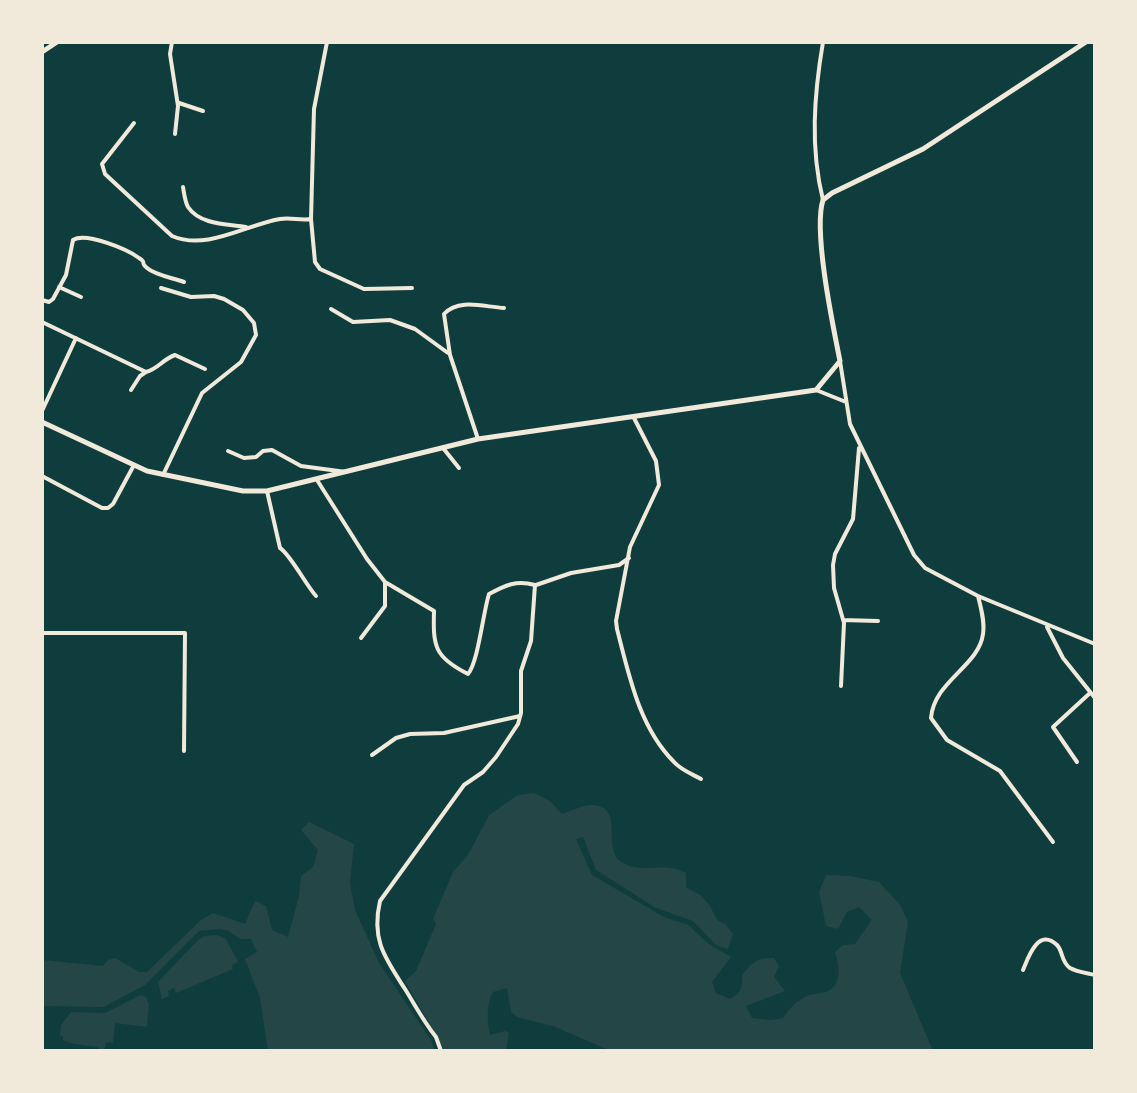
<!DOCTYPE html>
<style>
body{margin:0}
#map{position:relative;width:1137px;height:1093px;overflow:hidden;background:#0f3d3e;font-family:"Fira Sans Condensed",sans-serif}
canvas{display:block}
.frame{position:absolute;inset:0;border:44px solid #f1e9da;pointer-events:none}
</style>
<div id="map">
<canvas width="1137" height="1093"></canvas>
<div class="frame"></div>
</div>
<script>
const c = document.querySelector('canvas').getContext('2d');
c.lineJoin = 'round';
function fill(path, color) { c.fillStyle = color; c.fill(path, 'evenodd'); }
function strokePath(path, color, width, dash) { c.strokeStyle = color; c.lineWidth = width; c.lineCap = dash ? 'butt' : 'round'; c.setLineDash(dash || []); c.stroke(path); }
const green = new Path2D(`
 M534,793L550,801L562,814C571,811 583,805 592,805C625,806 602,846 620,861C640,876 663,860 686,873V887L700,895L709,904L717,920L725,924L733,934L728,949L716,945L693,921L656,908L596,870L583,837L576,839L592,875L664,917L688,925L709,944L731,957L712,982L716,993L730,999C740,994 743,988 742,975C752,963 757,957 774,958L779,966L774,977L785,991L746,1006L752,1018L771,1020L783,1018C790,1008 796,1001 807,996C813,993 820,994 826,992C843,986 839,964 835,952L843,945L855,944L872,920L859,907L847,912L838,929L826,926L819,892L826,875L850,876L879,882L901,906L908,922L900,973L933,1051H611L553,1026L517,1017L511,1012L507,988L493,992C486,1004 487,1022 490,1035L505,1031L509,1033L506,1051H445L405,981L416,971L436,924L433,919L453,872L468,855L489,815L518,795Z
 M309,822L354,844L350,883L355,910L379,963L431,1040L435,1051H268L260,998L245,959L257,952L251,939H240L229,931L218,929L199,931L145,985L104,1007L42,1006V960L103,966L108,960L115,958L139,972H147L201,920L213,913L245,924L255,901L266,906L272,930L288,937L299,896L301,876L313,867L318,850L301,830Z
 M217,935L226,939L238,962L232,965L233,969L176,993L174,988L168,991L169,996L162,999L158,982L198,940L205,936Z
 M140,995L146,997L149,1005L147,1027L115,1023L113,1043L106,1042L104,1051H99V1047C90,1046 69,1044 63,1040V1036L60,1035L61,1025L71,1012L105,1013Z`);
const minor = new Path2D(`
 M172,42L170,54L178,106L175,134
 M179,103L203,111
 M134,123L102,164L105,174L172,236C207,251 245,225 280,219C291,217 301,221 311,219L314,109L327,42
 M183,187C184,193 185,202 188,207C200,225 228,224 246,227
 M823,200C810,148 814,95 823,42
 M311,219L315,262L320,269L364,289L412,288
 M59,287L81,297
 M161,288L191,297L214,296L224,299L243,310L254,323L256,335L241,362L202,393L163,475
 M42,300L49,302L53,299L66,275L73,240C86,232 127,249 139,258C148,264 139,261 147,268C155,275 173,278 184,282
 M331,309L353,322L390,320L415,329L448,353
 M42,322L146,372C158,369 163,359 175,355L205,369
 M840,361L850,424L914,555L925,568L978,596L1095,644
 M131,390L140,376L146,372
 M816,390L846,402
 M42,411L76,338
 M634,418L656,461L659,485L630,547L616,621L617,629C629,675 639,727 674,762C681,770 692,774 701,779
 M478,439L450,355L444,314C459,298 484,307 504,308
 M443,448L459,468
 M228,451L244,458L256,457L263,451L272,450L301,466L346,472
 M42,476L102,508H108L113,504L134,465
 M317,480L367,559L385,582L434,611C433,646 434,657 468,674C478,663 483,613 489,594C506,585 516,580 535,585L531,641L521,671V713L518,724L496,757L483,772L464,785L380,901C371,940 385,958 405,989C415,1005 424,1022 436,1037L441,1051
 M267,491L280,548C290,554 306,585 316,596
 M536,585L571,573L619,565L629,558
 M978,596C981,608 985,622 983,634C979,666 934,681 931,718L947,740L1000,771L1053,842
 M843,620L878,621
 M1047,627L1063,658L1095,698
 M42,633H185L184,751
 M361,638L385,606V582
 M841,686L844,623L834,588L833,565L835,554L853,519L859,448
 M372,755L396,738L410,734L444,733L520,716
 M1077,762L1053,727L1090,693
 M1023,970C1028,958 1038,927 1057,945C1063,951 1061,962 1070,968C1077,972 1087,973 1095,975`);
const tertiary = new Path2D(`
 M42,52L57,42
 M42,422L147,471L243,491H267L478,439L816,390L840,361C833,326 813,231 823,200L832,193L923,149L1086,42`);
fill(green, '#244646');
strokePath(minor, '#f1e9da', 4);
strokePath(tertiary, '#f1e9da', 5);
</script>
